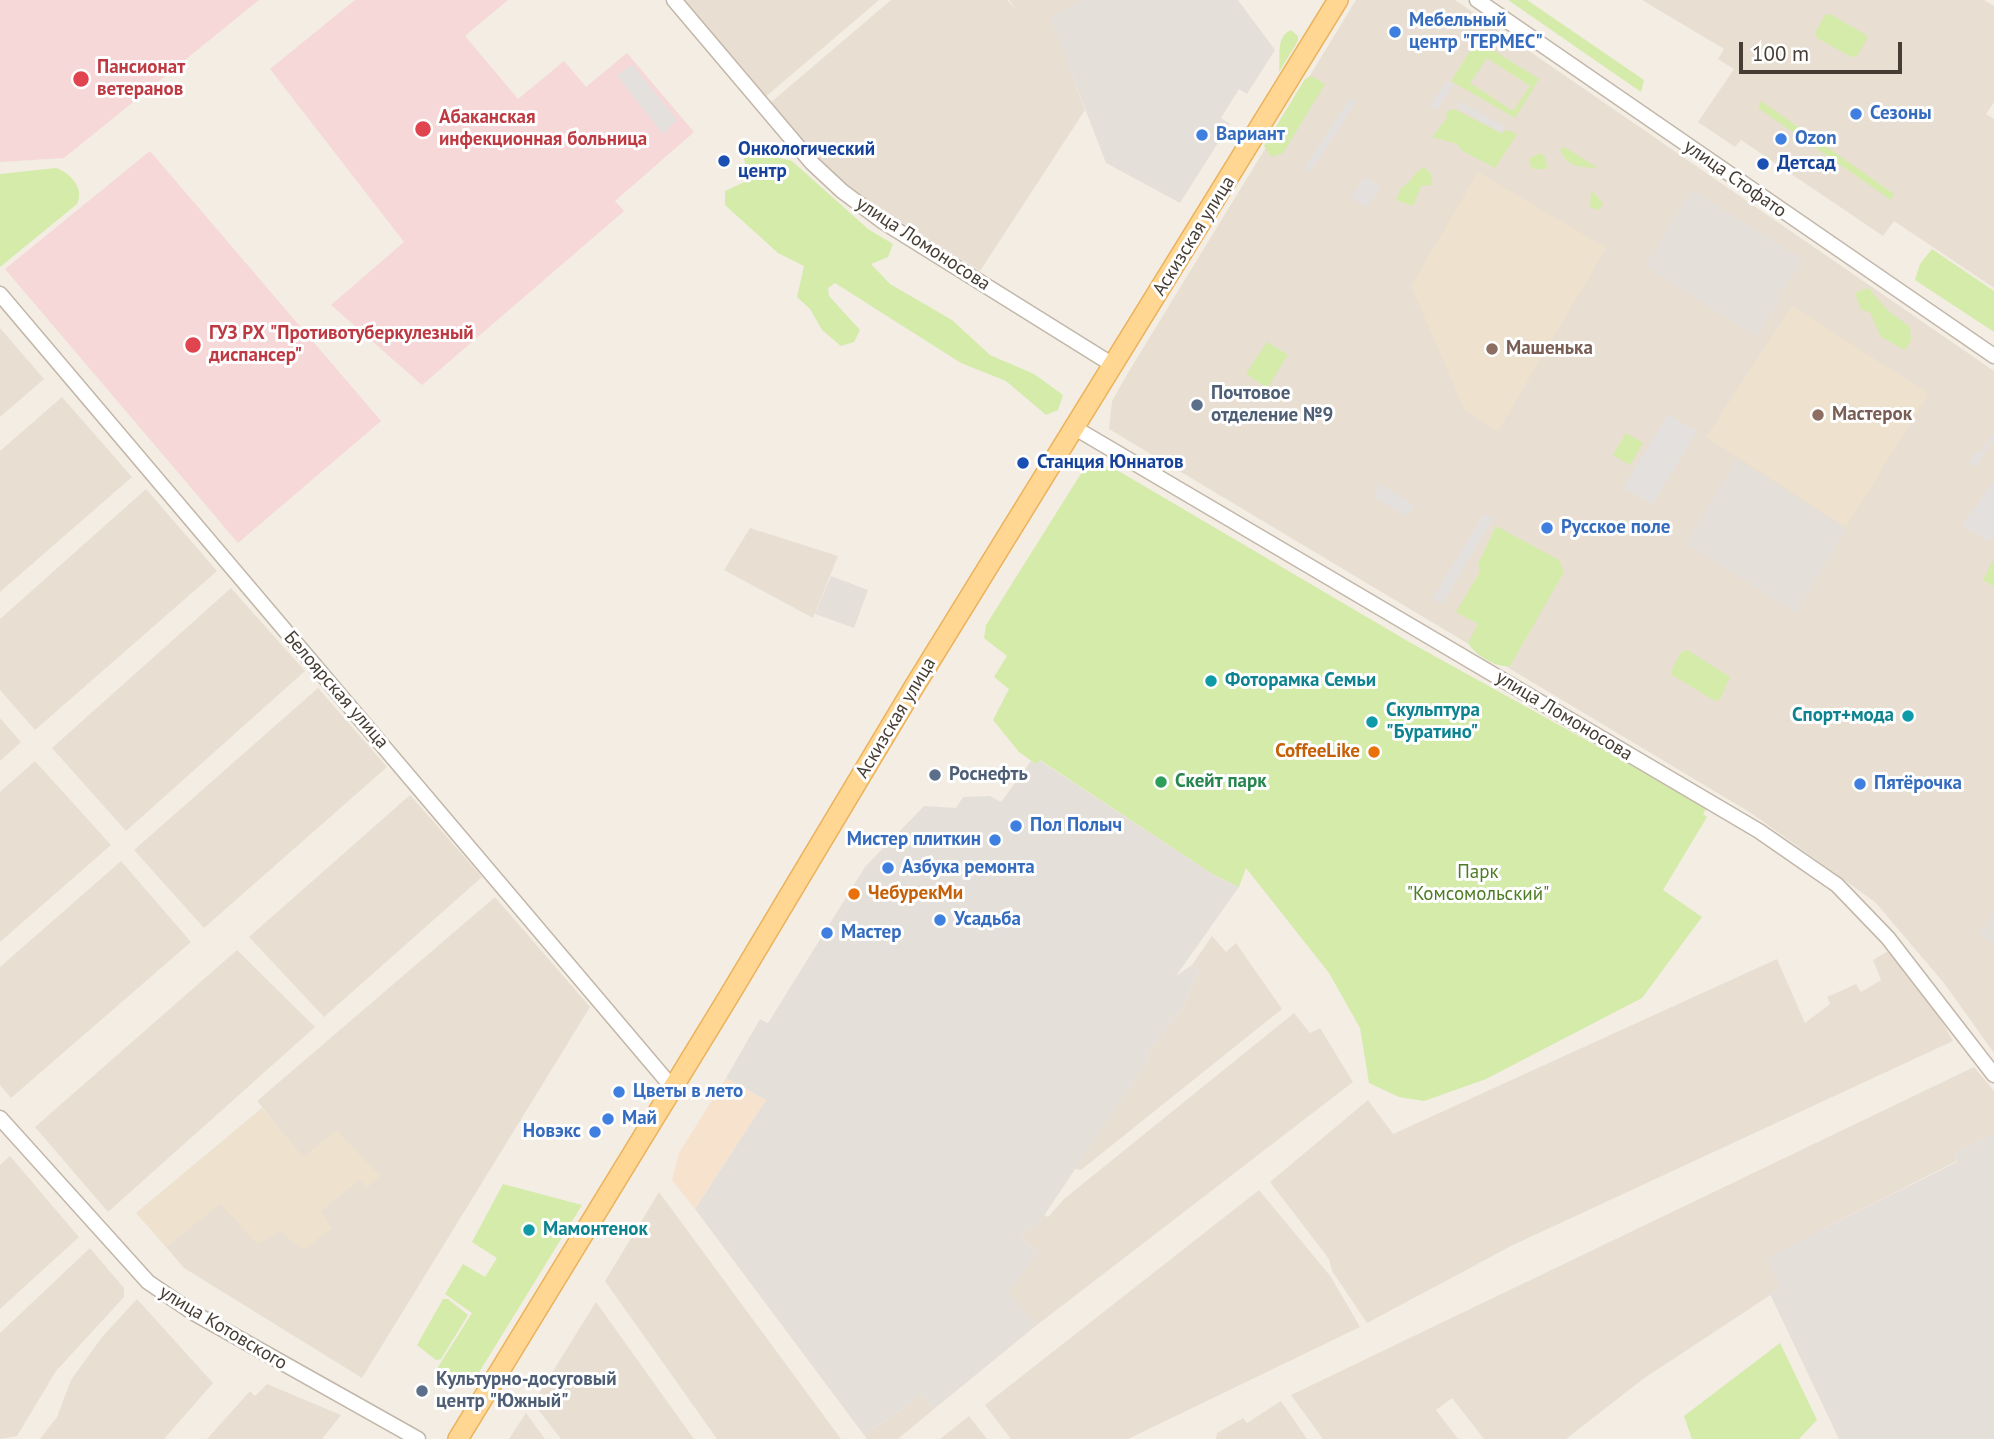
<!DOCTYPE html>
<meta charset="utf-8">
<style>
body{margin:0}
#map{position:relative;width:1994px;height:1439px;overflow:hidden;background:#f3ede4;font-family:"PT Sans",sans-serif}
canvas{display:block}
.scale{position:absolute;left:1739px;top:42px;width:163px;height:32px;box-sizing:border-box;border:4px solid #463d34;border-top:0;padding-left:9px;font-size:21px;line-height:24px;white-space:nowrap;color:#463d34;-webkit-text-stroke:5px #fff;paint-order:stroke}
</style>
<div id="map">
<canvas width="1994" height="1439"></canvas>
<div class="scale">100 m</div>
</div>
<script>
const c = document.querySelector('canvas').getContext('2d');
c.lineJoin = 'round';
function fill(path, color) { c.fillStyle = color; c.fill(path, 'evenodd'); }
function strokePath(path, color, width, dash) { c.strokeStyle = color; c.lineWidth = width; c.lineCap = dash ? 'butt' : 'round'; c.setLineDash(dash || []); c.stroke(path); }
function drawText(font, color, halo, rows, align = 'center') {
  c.font = font + ' "PT Sans",sans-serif'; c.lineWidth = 6; c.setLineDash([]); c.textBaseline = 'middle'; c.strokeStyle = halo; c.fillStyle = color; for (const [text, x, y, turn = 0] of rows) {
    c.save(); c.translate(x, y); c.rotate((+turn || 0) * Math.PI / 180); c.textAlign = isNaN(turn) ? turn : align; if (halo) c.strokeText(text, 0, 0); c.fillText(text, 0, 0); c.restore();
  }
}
const residential = new Path2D(`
 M678,0H879L763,99Z
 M891,0H1007L1018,12L1009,0H1079L1051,18L1085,110L980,271L845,188L769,104Z
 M1356,0H1455L1994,371V1053L1944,983L1875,902L1751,813L1109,429L1112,401L1126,376Z
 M1642,0H1984L1994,6V102L1986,114L1994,119V288L1894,221L1883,236L1741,140L1735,147L1698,122L1734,69L1718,59L1724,49Z
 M0,328L44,379L0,417Z
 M62,397L132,477L0,592V451Z
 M146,489L217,571L35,730L0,690V619Z
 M750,528L838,556L813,618L724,570Z
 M231,588L305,671L126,831L52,748Z
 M318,688L387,767L204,928L134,850Z
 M0,718L21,742L0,761Z
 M35,761L111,845L0,942V792Z
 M410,795L482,877L324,1017L249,937Z
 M121,861L191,942L11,1098L0,1085V967Z
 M495,897L590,1007L362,1378L184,1268L166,1247L220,1203L279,1231L331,1228L320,1212L359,1179L380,1176L303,1158L257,1101Z
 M1212,936L1226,952L1236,943L1282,1009L1081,1170L1075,1169L1149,1059L1146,1055L1183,1008L1199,970L1192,965Z
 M237,950L315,1027L108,1212L35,1127Z
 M1890,950L1933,1006L1953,1041L1513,1245L1367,1323L1332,1271L1329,1259L1270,1182L1368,1100L1393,1134L1777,959L1805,1023L1830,1004L1827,997L1856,984L1861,992L1881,980L1873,960Z
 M1294,1013L1310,1033L1320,1028L1353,1082L1037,1325L1007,1292L1039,1252L1021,1238L1029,1226L1035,1229L1044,1215L1048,1217L1064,1199Z
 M1974,1067L1994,1091V1134L1954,1153L1957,1161L1766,1258L1781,1288L1643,1379L1566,1439H1484L1452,1398L1436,1410L1458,1439H1323L1291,1395Z
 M10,1156L79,1237L0,1309V1165Z
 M1259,1190L1331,1277L1360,1327L1128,1439H1011L985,1405Z
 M659,1192L841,1439H717L605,1281Z
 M90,1248L124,1288V1297L56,1371L17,1436L0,1439V1333Z
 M137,1299L213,1383L164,1439H40L57,1417L71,1380L102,1337Z
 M596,1302L694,1439H561L533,1403Z
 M267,1384L341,1415L322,1439H207L250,1391L255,1396Z
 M922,1395L934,1409L898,1439H867L864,1435Z
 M1281,1401L1307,1439H1216L1217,1433L1243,1418L1247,1423Z
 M526,1413L545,1439H509Z
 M969,1416L987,1439H940Z`);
const commercial = new Path2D(`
 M726,1078L766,1100L695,1209L672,1180L679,1153Z`);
const industrial = new Path2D(`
 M1079,0H1238L1275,50L1247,94L1239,89L1221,118L1230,124L1180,203L1106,163L1050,18Z
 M1691,189L1804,260L1778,296L1781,298L1756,337L1645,266Z
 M1737,459L1846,529L1796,613L1685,543Z
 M831,576L868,590L854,628L815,614Z
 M1039,760L1214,875L1239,887L1176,976L1192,965L1199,970L1183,1008L1146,1055L1149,1059L1035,1229L1029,1226L1021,1238L1039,1252L1008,1292L1037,1325L934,1409L922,1395L864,1435L695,1209L766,1100L726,1078L760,1019L768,1023L865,867L924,806L956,808L963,797L990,796L1001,802L1031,761L1036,764Z
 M1994,911V945L1979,935Z
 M1994,1134V1439H1839L1770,1294L1780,1288L1765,1258L1957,1162L1954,1153Z`);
const education = new Path2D(`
 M1478,172L1606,248L1498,431L1465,411L1411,286Z
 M1792,306L1929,394L1846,527L1706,437Z
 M262,1108L303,1157L337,1130L380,1176L367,1188L359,1179L321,1212L332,1228L304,1250L279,1231L258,1244L220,1204L166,1247L136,1213Z`);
const medical = new Path2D(`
 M0,0H259L64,158L0,162Z
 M355,0H508L465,36L518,99L564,61L586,87L627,53L694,132L615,201L624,211L422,385L331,305L404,242L270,69Z
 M150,151L381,421L238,543L5,269Z`);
const green = new Path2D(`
 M1508,0H1527L1644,80L1641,92Z
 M1830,14L1866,35L1867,39L1857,56L1851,57L1817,38L1815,33L1825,15Z
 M1291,30L1298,36V41L1279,72C1281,56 1275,37 1291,30Z
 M1477,40L1539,79L1515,118L1451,81ZM1487,58L1530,86L1513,111L1470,83Z
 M1311,76L1325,84L1283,153L1271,157L1264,146L1305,79Z
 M1761,101L1894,194L1891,200L1758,108Z
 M1454,109L1501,133L1507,130L1517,134L1495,168L1461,150L1457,144L1432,137L1447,118L1446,112Z
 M1564,147L1598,168C1581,167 1566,168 1560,149Z
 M751,151L792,161L868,229L893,244L888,257L871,264L890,284L952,320L990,355L1034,374L1063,395L1058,410L1046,415L1006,381L961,363L835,283L828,288L829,296L860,330L854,342L841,346L822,330L810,309L797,297L804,266L778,253L725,205V191L749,180L743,154Z
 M1540,153L1545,157L1548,169H1533L1529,163L1530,158Z
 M1424,167L1431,174L1432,185L1421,186L1413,206L1396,200L1401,188C1412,183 1413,172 1424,167Z
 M56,168C70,173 85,188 77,204L0,267V174Z
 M1591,190L1603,203L1599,210L1590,207Z
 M1932,249L1994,291V332L1915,280L1920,264Z
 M1868,288L1888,311L1910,327L1911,340L1905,350L1881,337L1870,312L1861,310L1855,293Z
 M1267,342L1288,355L1267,388L1246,374Z
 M1626,433L1643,443L1630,465L1613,455Z
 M1087,464L1094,467L1110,466L1411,643L1707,807L1703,814L1707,817L1663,890L1702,917L1642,998L1486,1079L1424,1101L1399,1097L1369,1083L1360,1028L1329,973L1246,868L1239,887L1214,875L1040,760L1036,764L1019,752L993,720L1009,689L994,677L1007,656L984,638L986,625Z
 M1496,526L1559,560L1564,572L1510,666C1496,668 1475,655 1468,643L1478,624L1456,612L1480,572L1478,564Z
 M1994,558V587L1983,580Z
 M1687,650L1730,677L1720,699L1715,701L1672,675L1671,671L1681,652Z
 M503,1184L582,1205L470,1387L438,1367L472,1313L445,1294L463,1264L485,1277L497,1258L472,1242Z
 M443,1299H448L468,1315L441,1359L436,1360L417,1345Z
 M1780,1343L1817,1420L1799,1439H1692L1684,1416Z`);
const parking = new Path2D(`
 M632,64L677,120L663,134L617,76Z
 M1447,80L1454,85L1436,111L1429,106Z
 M1350,98L1357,101L1310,173L1304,168Z
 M1459,101L1505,127L1501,133L1456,107Z
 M1364,177L1381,186L1367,208L1351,198Z
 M1668,414L1697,432L1652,504L1623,488Z
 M1994,431V439L1976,467L1968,463L1975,451L1980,453Z
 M1994,480V534L1989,542L1962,525Z
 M1379,483L1415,506L1405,516L1373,496Z
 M1484,513L1493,519L1443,603L1431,600Z`);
const minor = new Path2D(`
 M674,0L812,163L842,191L882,221L1113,365
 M1477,0L1994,356
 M0,294L672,1087
 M1075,428L1759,831L1837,885L1888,938L1994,1075
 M0,1118L148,1282L192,1312L418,1439`);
const major = new Path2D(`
 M458,1439L729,996L914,687L1338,0`);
const markers = [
 [1395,32,7,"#3f7fe0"],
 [81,79,9,"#e0444e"],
 [1856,114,7,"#3f7fe0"],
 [423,129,9,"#e0444e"],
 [1202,135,7,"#3f7fe0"],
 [1781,139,7,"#3f7fe0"],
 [724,161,7,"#1a4fb4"],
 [1763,164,7,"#1a4fb4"],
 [193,345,9,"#e0444e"],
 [1492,349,7,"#8d6e63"],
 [1197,405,7,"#5c6f8a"],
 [1818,415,7,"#8d6e63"],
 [1023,463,7,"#1a4fb4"],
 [1547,528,7,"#3f7fe0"],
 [1211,681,7,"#0f9aa8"],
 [1908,716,7,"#0f9aa8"],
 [1372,722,7,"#0f9aa8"],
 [1374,752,7,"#e8710a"],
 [935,775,7,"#5c6f8a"],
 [1161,782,7,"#2e9e5b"],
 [1860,784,7,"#3f7fe0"],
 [1016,826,7,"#3f7fe0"],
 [995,840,7,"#3f7fe0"],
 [888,868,7,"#3f7fe0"],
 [854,894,7,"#e8710a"],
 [940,920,7,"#3f7fe0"],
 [827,933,7,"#3f7fe0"],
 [619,1092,7,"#3f7fe0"],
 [608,1119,7,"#3f7fe0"],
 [595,1132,7,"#3f7fe0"],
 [529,1230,7,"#0f9aa8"],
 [422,1391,7,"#5c6f8a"]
];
const shopNames = [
 ["Мебельный",1409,21],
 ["центр \"ГЕРМЕС\"",1409,43],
 ["Сезоны",1870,114],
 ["Вариант",1216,135],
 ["Ozon",1795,139],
 ["Русское поле",1561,528],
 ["Пятёрочка",1874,784],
 ["Пол Полыч",1030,826],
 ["Мистер плиткин",981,840,"right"],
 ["Азбука ремонта",902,868],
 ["Усадьба",954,920],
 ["Мастер",841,933],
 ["Цветы в лето",633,1092],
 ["Май",622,1119],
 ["Новэкс",581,1132,"right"]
];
const healthNames = [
 ["Пансионат",97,68],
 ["ветеранов",97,90],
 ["Абаканская",439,118],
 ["инфекционная больница",439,140],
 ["ГУЗ РХ \"Противотуберкулезный",209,334],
 ["диспансер\"",209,356]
];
const transitNames = [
 ["Онкологический",738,150],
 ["центр",738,172],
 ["Детсад",1777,164],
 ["Станция Юннатов",1037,463]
];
const streetNames = [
 ["улица Стофато",1735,179,35],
 ["Аскизская улица",1194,236,-58],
 ["улица Ломоносова",923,244,33],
 ["Белоярская улица",336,690,49],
 ["улица Ломоносова",1564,716,31],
 ["Аскизская улица",896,718,-59],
 ["улица Котовского",223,1328,31]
];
const educationNames = [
 ["Машенька",1506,349],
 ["Мастерок",1832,415]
];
const serviceNames = [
 ["Почтовое",1211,394],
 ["отделение №9",1211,416],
 ["Роснефть",949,775],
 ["Культурно-досуговый",436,1380],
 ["центр \"Южный\"",436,1402]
];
const cultureNames = [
 ["Фоторамка Семьи",1225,681],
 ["Скульптура",1386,711],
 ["\"Буратино\"",1386,733],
 ["Спорт+мода",1894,716,"right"],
 ["Мамонтенок",543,1230]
];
const foodNames = [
 ["CoffeeLike",1360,752],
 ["ЧебурекМи",868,894,"left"]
];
const leisureNames = [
 ["Скейт парк",1175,782]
];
const parkNames = [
 ["Парк",1478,873],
 ["\"Комсомольский\"",1478,895]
];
fill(residential, '#e8dfd2');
fill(commercial, '#f7e2ce');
fill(industrial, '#e5dfda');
fill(education, '#eee1cd');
fill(medical, '#f5d8d7');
fill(green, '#d4ebaa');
fill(parking, '#e4e0dd');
strokePath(minor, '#c2b7a9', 17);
strokePath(major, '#ecb25a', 22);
strokePath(minor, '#fff', 14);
strokePath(major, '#ffd692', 19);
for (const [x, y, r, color] of markers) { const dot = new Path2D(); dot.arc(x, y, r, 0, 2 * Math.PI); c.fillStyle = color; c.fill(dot); strokePath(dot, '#fff', 2.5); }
drawText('bold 19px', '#366cbe', '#fff', shopNames, 'left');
drawText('bold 19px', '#be3a42', '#fff', healthNames, 'left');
drawText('bold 19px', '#164399', '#fff', transitNames, 'left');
drawText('19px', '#463d34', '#fff', streetNames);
drawText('bold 19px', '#785e54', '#fff', educationNames, 'left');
drawText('bold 19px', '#4e5e75', '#fff', serviceNames, 'left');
drawText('bold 19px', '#0d838f', '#fff', cultureNames, 'left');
drawText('bold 19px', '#c56008', '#fff', foodNames, 'right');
drawText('bold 19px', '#27864d', '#fff', leisureNames, 'left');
drawText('19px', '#4d7c23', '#fff', parkNames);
</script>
